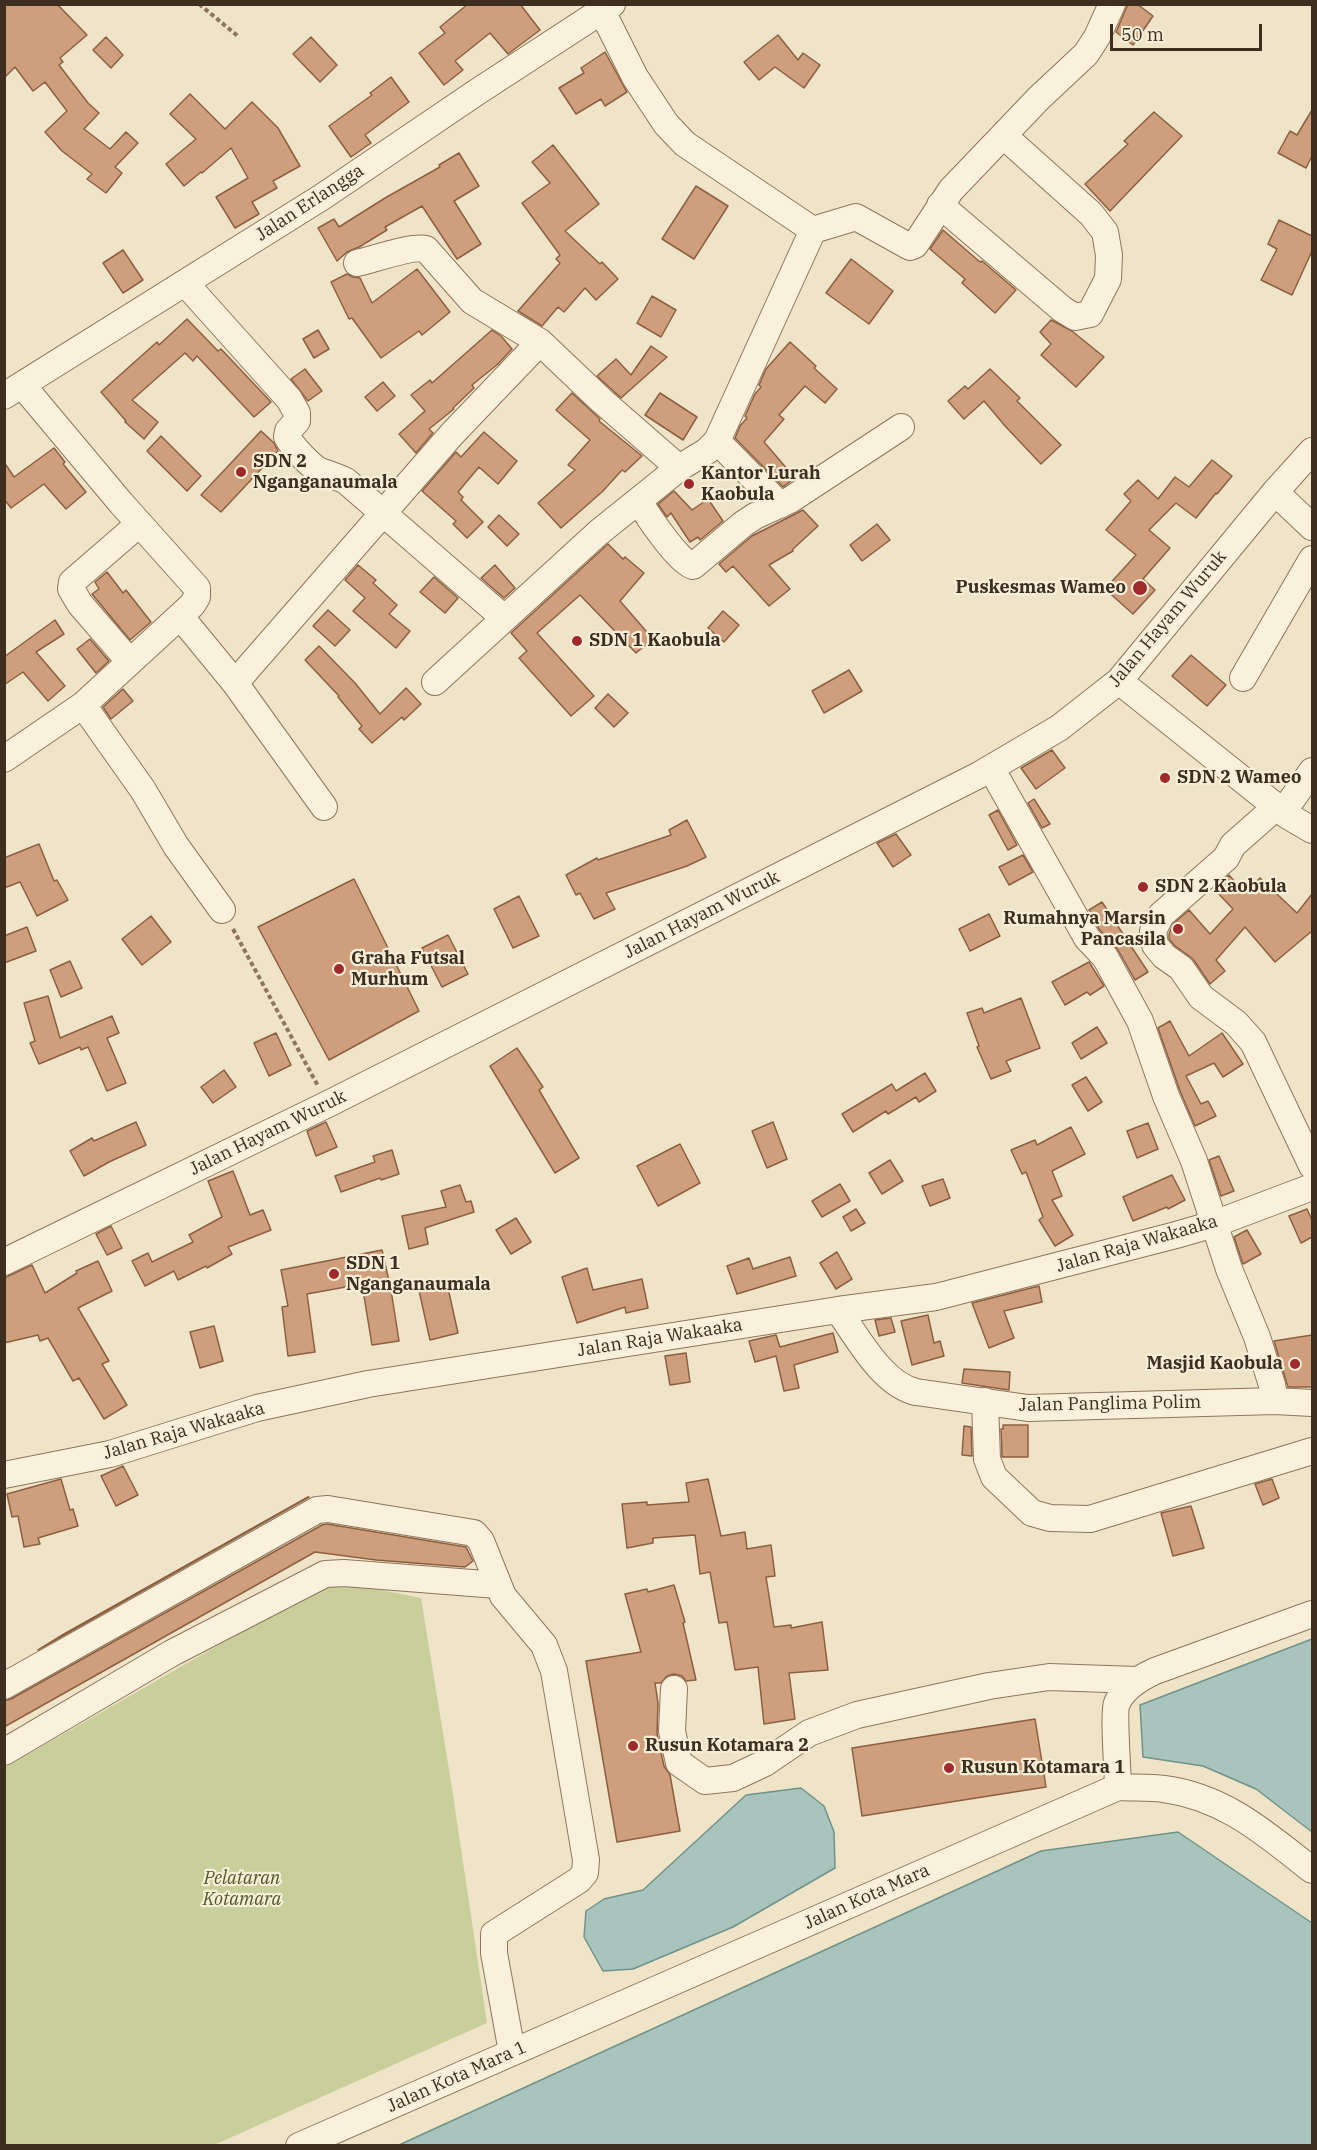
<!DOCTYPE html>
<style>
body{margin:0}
#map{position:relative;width:1317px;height:2150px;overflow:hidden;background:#f0e4c8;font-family:"IBM Plex Serif",serif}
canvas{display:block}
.frame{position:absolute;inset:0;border:6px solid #3d2e20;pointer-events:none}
.scale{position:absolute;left:1110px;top:24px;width:152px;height:27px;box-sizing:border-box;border:3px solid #3d2e20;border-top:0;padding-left:8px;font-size:18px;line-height:21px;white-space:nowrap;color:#3d2e20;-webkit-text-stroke:4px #f7eed8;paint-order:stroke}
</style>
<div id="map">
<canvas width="1317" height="2150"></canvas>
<div class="frame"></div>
<div class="scale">50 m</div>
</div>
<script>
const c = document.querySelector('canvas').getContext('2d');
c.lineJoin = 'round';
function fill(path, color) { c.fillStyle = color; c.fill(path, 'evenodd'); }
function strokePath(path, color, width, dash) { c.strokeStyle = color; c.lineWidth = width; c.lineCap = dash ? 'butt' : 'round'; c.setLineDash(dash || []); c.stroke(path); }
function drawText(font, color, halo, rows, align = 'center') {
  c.font = font + ' "IBM Plex Serif",serif'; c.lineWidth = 4.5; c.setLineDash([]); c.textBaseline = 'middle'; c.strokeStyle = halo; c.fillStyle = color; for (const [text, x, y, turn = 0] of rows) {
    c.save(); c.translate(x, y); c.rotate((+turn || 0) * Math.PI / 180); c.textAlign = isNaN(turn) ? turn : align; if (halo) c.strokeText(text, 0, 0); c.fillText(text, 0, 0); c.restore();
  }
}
const green = new Path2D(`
 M341,1582L421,1598L452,1788L487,2023L214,2145H5L4,1768L320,1587Z`);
const water = new Path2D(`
 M1312,1639V1832L1256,1789L1203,1766L1143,1757L1140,1705Z
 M801,1788L824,1806L834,1832L835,1868L733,1927L633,1969L603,1971L584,1937L586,1911L604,1899L643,1890L746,1795Z
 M1178,1832L1312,1923V2145H399L1041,1851Z`);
const building = new Path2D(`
 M4,4H57L87,35L60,58L63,62L59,65L88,103L99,113L84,129L110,149L126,132L138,143L115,167L122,173L106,193L87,179L92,174L62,151L45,132L67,111L45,82L33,91L15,67L4,78Z
 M468,4H520L540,30L508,54L490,33L455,61L463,70L444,85L419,53L445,33L440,27Z
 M1128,4H1137L1153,16L1133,45L1116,32Z
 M778,35L798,60L803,53L820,65L804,88L775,67L759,80L744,62Z
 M106,37L123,55L111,68L93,50Z
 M311,37L337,65L320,82L293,54Z
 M605,52L627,92L605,106L601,99L576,114L559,88L584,73L581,68Z
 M391,77L409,102L365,135L371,143L351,157L329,126L372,95L370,93Z
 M190,94L225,129L252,102L278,128L300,166L273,181L277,188L252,202L259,214L235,228L216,197L248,178L231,148L202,173L201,172L184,186L166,164L196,139L170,114Z
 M1312,110V156L1306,168L1278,153L1290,131L1297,135Z
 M1154,112L1182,136L1110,211L1085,184L1128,144L1124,141Z
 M553,145L599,204L565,231L600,264L602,262L618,279L596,300L585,288L564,312L558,307L542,326L518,311L560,263L556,259L560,255L522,203L550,183L532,162Z
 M459,153L479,186L454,201L481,244L457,259L422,206L385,227L387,230L359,247L347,252L337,261L318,228L334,219L339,227L385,198L440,167L439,165Z
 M696,186L728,206L694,259L662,239Z
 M1279,220L1312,236V251L1292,295L1261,280L1277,249L1268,244Z
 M943,230L980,262L982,261L1016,290L995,313L962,283L965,279L930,249Z
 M123,250L143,280L123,293L103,263Z
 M851,259L893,291L869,324L826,293Z
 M417,269L450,312L422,335L419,331L381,358L352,318L349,319L331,282L347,274L353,277L360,278L372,303Z
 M652,296L676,310L661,337L637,323Z
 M187,319L218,351L221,349L271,402L254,417L197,356L193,361L185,353L132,400L158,422L144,439L125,422L126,421L101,392L157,342L159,345Z
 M1051,320L1072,331L1104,357L1076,387L1041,355L1051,344L1040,332Z
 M318,330L329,349L314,358L303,339Z
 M492,330L501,336L512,349L498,364L472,385L474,388L453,408L454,409L429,429L433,433L416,453L399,434L425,411L411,395L430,380L432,383Z
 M790,342L816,366L814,368L837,389L825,403L805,386L779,415L784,419L764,442L795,478L783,487L735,438L740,426L747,418L745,416L755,394L761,387L759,385L766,369Z
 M651,346L667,357L621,398L597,376L616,359L631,375Z
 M305,369L322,391L308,401L291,379Z
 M990,369L1020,398L1017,401L1061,445L1041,464L1006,427L984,401L964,419L948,401L965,386L968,389Z
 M383,382L395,396L377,411L365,397Z
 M572,393L600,419L599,421L642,456L625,472L622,470L603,491L561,528L538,503L575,470L568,465L590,440L556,410Z
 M660,393L697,417L683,440L645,415Z
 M261,431L274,443L278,451L221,512L201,495Z
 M484,432L517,461L498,484L479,467L458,492L463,497L461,500L483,522L467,538L453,524L456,521L422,491L456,452L461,457Z
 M161,436L201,476L187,491L147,451Z
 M54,448L65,462L63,464L86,492L66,509L44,484L11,508L4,499V462L14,477Z
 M1212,460L1232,476L1217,494L1216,493L1196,518L1176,503L1149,530L1170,548L1143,579L1155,590L1133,614L1105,589L1136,555L1106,530L1131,501L1124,494L1138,480L1158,499L1175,477L1189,487Z
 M674,491L692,510L708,499L723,521L700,540L698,537L690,542L671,513L667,517L658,504Z
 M803,510L818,526L793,549V551L769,565L790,589L769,606L733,566L726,572L719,564L752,536Z
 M499,515L519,534L507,546L488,527Z
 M877,524L890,540L862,561L850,545Z
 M608,544L623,559L625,557L644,573L620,601L653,639L636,653L580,595L537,633L594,696L571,716L519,658L527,651L511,633Z
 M358,565L376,580L373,583L397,605L389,614L410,631L396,648L353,611L365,598L345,580Z
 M495,565L515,588L504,598L481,578Z
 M107,572L123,593L126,590L151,622L130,640L92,594L99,589L95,582Z
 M434,577L458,598L445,613L420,592Z
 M328,610L350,630L335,646L313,626Z
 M723,611L739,625L724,642L708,628Z
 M55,620L64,634L36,652L65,686L48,701L23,672L4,685V657Z
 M90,639L109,661L96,673L77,649Z
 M319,646L355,683L380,714L406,688L421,704L404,720L402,717L372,743L359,729L362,726L338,697L339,696L305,660Z
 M1191,655L1226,685L1207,706L1172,676Z
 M849,670L862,691L824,713L812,691Z
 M123,689L133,701L111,719L103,707Z
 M608,694L628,713L614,727L595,708Z
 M1052,750L1065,768L1036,789L1021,768Z
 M1034,799L1050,824L1042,828L1028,803Z
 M998,810L1017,845L1008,850L989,815Z
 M687,820L706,857L687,866L606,893L615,909L594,919L580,893L576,895L566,875L597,858L598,860L671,835L669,830Z
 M896,834L911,855L893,867L877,843Z
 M39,844L54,881L57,880L68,900L37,916L20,882L4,888V858Z
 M1023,855L1033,872L1009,885L999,867Z
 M1229,875L1245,893L1260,878L1297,913L1312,894V931L1275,962L1245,927L1216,960L1225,971L1210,984L1193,959L1174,945L1169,939V934L1173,924L1189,910L1210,934L1233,909L1214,889Z
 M354,879L419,1011L329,1060L258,927Z
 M519,896L539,936L513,948L494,909Z
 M1102,902L1148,972L1135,980L1118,950L1099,929L1089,910Z
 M989,914L1000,936L970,951L959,929Z
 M151,916L171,942L142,965L122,939Z
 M27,927L36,951L4,963V936Z
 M448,935L468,974L442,987L422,948Z
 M70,961L82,988L61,997L50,970Z
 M1089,962L1104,986L1090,995L1087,992L1065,1005L1052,982Z
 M48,996L60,1038L112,1016L119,1033L107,1038L126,1083L107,1091L88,1047L81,1050L80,1047L39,1064L30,1043L35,1041L24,1003Z
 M1021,998L1040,1048L1006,1061L1011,1071L991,1079L977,1047L979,1046L967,1013L982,1008L984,1013Z
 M1170,1021L1189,1056L1222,1033L1243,1064L1223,1077L1214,1063L1186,1076L1201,1104L1208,1101L1216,1116L1195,1126L1180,1091L1158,1028Z
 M1097,1027L1107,1043L1081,1059L1072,1043Z
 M276,1033L291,1065L269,1076L254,1043Z
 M517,1048L543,1087L539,1090L579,1158L555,1173L490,1066Z
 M224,1070L236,1087L213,1103L201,1087Z
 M925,1073L936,1091L919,1102L916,1097L888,1114L886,1111L853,1132L842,1114L892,1084L896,1091Z
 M1086,1077L1102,1102L1088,1111L1072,1085Z
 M136,1122L146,1145L109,1162L84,1176L70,1151L92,1138L94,1141Z
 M326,1122L337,1147L316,1156L307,1131Z
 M773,1122L787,1159L767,1168L752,1131Z
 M1148,1123L1158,1149L1137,1158L1127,1131Z
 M1071,1127L1085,1154L1052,1171L1062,1196L1052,1200L1073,1235L1055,1246L1039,1220L1043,1217L1026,1172L1022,1174L1011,1150L1035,1140L1037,1145Z
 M680,1144L700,1183L658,1206L637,1166Z
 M392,1150L399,1174L381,1180L380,1178L341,1192L335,1176L375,1162L373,1156Z
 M1219,1156L1234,1191L1221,1196L1209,1160Z
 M890,1160L903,1181L882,1194L869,1173Z
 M233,1171L250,1215L263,1210L271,1230L228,1247L232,1254L207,1268L206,1266L178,1280L174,1271L145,1286L132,1261L148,1253L152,1262L193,1242L189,1235L222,1217L208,1181Z
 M1172,1175L1185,1200L1168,1209L1167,1207L1133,1221L1123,1197Z
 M943,1179L950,1198L930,1206L922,1186Z
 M840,1184L850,1201L822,1217L812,1201Z
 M460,1185L466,1202L471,1201L474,1212L425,1228L428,1244L409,1249L402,1216L446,1207L441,1191Z
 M856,1209L865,1223L851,1231L843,1217Z
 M1307,1209L1312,1220V1237L1301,1243L1289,1216Z
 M516,1218L531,1242L511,1254L496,1230Z
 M111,1226L122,1248L107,1255L96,1234Z
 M1247,1230L1261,1254L1243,1264L1234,1237Z
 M382,1250L391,1290L399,1341L372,1345L362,1284L307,1294L315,1352L288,1356L282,1307L288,1306L281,1270Z
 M837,1252L852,1279L836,1289L820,1263Z
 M790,1257L796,1276L737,1294L727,1266L749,1258L753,1269Z
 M98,1261L112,1291L78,1308L109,1361L102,1364L127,1405L104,1419L79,1378L73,1381L48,1338L40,1341L38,1335L4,1343V1278L32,1265L45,1293L77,1273L76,1271Z
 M587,1268L593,1290L642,1279L648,1308L626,1313L625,1307L577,1323L562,1277Z
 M446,1279L458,1333L430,1340L418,1286Z
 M1039,1286L1042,1302L1004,1311L1014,1338L989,1348L972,1303Z
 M928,1315L934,1343L940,1341L944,1356L912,1365L901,1321Z
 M891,1318L895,1332L879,1336L875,1320Z
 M214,1326L223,1361L200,1368L190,1332Z
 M833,1333L838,1352L794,1365L799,1388L784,1391L776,1356L755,1362L749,1341L776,1335L780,1347Z
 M1312,1335V1387H1288L1274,1341Z
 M686,1353L690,1382L670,1385L665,1356Z
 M964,1369L1010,1372L1009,1390L962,1383Z
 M1003,1425H1028V1457H1002L1001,1429H1003Z
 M964,1426L971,1427L972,1456L962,1455Z
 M123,1466L138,1495L116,1506L101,1476Z
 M61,1479L70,1510L73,1509L78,1526L38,1538L40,1544L24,1547L18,1516L12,1517L7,1494Z
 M708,1479L721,1536L745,1532L747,1549L771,1545L775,1576L766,1577L774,1627L791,1625V1628L822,1622L828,1670L789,1673L795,1719L764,1724L758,1667L735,1670L727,1622L719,1623L710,1572L700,1574L695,1535L653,1538V1543L627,1548L622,1504L647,1502V1505L689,1502L686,1483Z
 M1272,1479L1279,1498L1263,1505L1255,1484Z
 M308,1497H309L38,1650L64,1634Z
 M1191,1506L1204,1548L1173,1556L1161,1513Z
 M327,1524L466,1547L473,1561L465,1567L376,1560L315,1552L4,1727V1701L11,1699L322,1525Z
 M674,1585L685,1622L683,1623L696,1680L686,1681L682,1676L674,1674L667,1676L661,1683H655L658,1703L657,1734L664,1766L670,1775L680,1831L617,1842L586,1661L641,1652L625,1594L647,1589L648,1592Z
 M1035,1719L1046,1787L862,1816L852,1748Z`);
const path = new Path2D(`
 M199,4L239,37
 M233,929L318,1086`);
const minor = new Path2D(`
 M602,11L635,77L666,124L685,144L813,230L856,217L910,247L915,245L951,190L1039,98L1086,54L1097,37L1112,4
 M940,205L1062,309L1075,317L1090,314L1108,279L1109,255L1105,232L1091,214L1004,136
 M357,263C372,260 414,245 426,249L472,301L540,342L601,400L679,468
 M185,283L289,399L297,413V421L288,431L287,437C292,446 311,467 320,471C329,474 338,477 346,481L504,618
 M4,396L322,197L477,92L612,4
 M717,441L780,505
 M1275,492L1312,527
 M639,501C647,515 679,563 693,566L743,524L755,516L790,500L901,427
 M180,616L235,683L324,807
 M130,662L80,604L71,589L72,582L139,524
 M1243,678L1312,559
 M1119,681L1288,816L1312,830
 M435,682L598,533L679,468L707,451L717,441L813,230
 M235,683L452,434L540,342
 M83,705L143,790L176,846L222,910
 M4,759L83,705L192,605L197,597V588L121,503L23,386
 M991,768L1087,938L1105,957L1140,1021L1166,1096L1194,1161L1229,1269L1257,1337L1272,1385L1275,1401
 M1276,807L1233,845L1226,858L1161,915L1153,931L1155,945L1164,956L1181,968L1201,997L1236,1023L1253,1042L1312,1166
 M1283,812L1312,771
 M4,1262L328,1104L979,775L1059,728L1119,681L1275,492L1312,451
 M838,1310C858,1338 882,1384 916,1392L1028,1408L1275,1401L1312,1403
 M985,1401L987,1459L994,1477L1032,1513L1050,1518L1090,1519L1312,1451
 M4,1475L110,1454L257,1408L368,1384L838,1310L936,1297L1176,1235L1214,1224L1312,1187
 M4,1686L317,1510L328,1509L474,1533L481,1541L503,1596L544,1645L554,1671L586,1860L585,1873L579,1880L494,1934V1953L512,2052
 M674,1689L672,1731L679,1763L705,1781L733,1778L765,1763L809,1733L857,1715L989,1686L1049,1677L1137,1680
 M4,1752L172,1653L325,1574L344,1573L497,1585
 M1118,1787C1118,1774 1113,1712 1117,1703C1124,1687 1140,1678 1155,1671L1312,1614
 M299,2146L1118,1787C1133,1788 1149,1787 1164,1789C1225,1797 1266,1834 1312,1870`);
const markers = [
 [241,472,6,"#9e2a2b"],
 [689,484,6,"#9e2a2b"],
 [1140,588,8,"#9e2a2b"],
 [577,641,6,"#9e2a2b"],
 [1165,778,6,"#9e2a2b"],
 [1143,887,6,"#9e2a2b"],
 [1178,929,6,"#9e2a2b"],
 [339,969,6,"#9e2a2b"],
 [334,1274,6,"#9e2a2b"],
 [1295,1364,6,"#9e2a2b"],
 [633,1746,6,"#9e2a2b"],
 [949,1768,6,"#9e2a2b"]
];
const streetNames = [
 ["Jalan Erlangga",310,203,-33],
 ["Jalan Hayam Wuruk",1168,619,-50],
 ["Jalan Hayam Wuruk",702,915,-27],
 ["Jalan Hayam Wuruk",268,1133,-26],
 ["Jalan Raja Wakaaka",1137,1244,-16],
 ["Jalan Raja Wakaaka",660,1338,-9],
 ["Jalan Panglima Polim",1110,1404,-1],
 ["Jalan Raja Wakaaka",184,1431,-16],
 ["Jalan Kota Mara",867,1897,-24],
 ["Jalan Kota Mara 1",457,2077,-24]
];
const poiNames = [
 ["SDN 2",253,462],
 ["Nganganaumala",253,483],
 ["Kantor Lurah",701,474],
 ["Kaobula",701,495],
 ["Puskesmas Wameo",1126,588,"right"],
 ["SDN 1 Kaobula",589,641],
 ["SDN 2 Wameo",1177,778],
 ["SDN 2 Kaobula",1155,887],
 ["Rumahnya Marsin",1166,919,"right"],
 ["Pancasila",1166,940,"right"],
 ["Graha Futsal",351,959],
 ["Murhum",351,980],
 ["SDN 1",346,1264],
 ["Nganganaumala",346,1285],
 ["Masjid Kaobula",1283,1364,"right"],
 ["Rusun Kotamara 2",645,1746],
 ["Rusun Kotamara 1",961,1768]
];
const parkNames = [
 ["Pelataran",242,1879],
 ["Kotamara",242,1900]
];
fill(green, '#c9cf9b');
fill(water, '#a9c4bc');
strokePath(water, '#6f938a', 1.5);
fill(building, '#cf9f7d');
strokePath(building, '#8d5f41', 1.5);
strokePath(minor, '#8d765c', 28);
strokePath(path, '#8d765c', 4, [4.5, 3]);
strokePath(minor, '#faf1dc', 26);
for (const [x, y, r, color] of markers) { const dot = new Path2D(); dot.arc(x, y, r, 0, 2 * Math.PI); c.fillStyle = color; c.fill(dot); strokePath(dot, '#f7eed8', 2); }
drawText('18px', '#3d2e20', '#f7eed8', streetNames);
drawText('bold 18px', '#3d2e20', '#f7eed8', poiNames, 'left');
drawText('italic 18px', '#4d5a26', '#f7eed8', parkNames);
</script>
